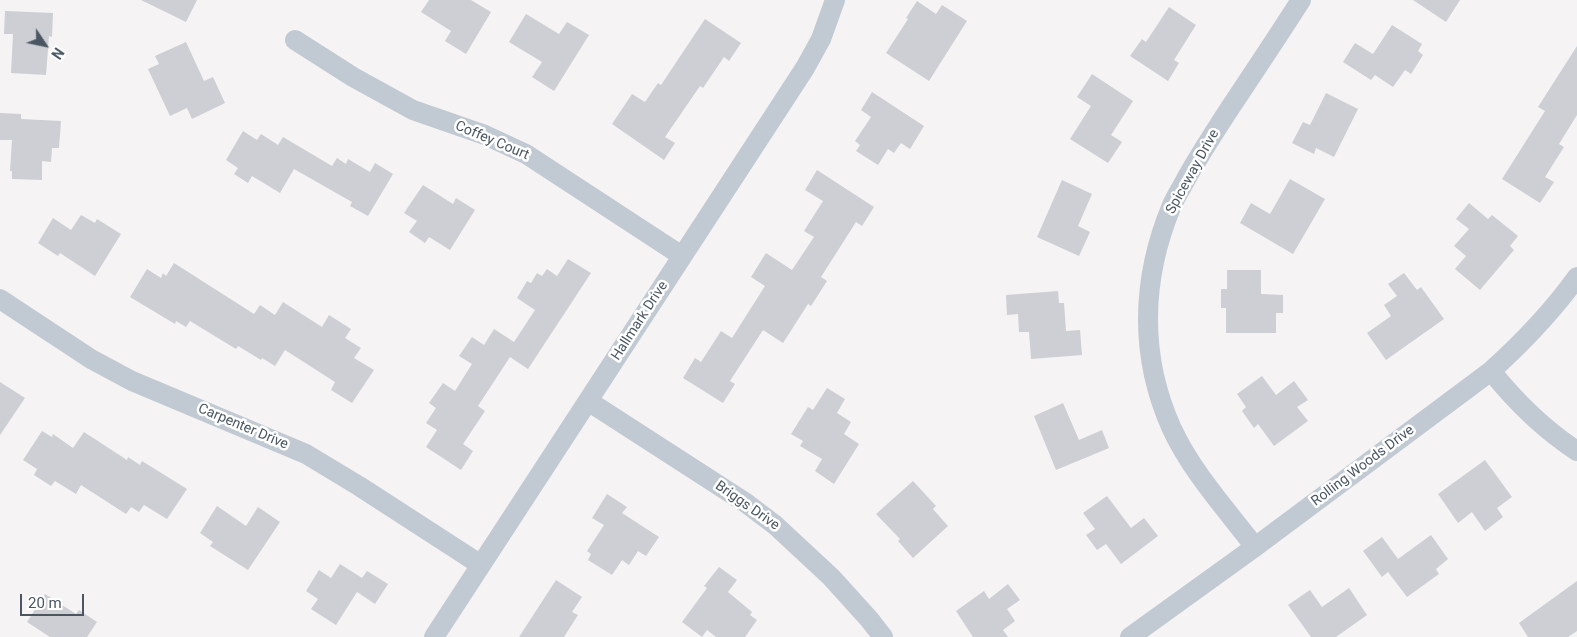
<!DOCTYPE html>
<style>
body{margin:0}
#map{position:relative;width:1577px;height:637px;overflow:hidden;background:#f5f3f3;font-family:Roboto,sans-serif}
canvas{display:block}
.north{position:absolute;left:20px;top:20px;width:50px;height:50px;-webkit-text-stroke:4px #fff;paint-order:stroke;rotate:124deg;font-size:14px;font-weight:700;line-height:20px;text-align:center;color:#4a5661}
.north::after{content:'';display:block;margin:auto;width:18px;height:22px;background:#4a5661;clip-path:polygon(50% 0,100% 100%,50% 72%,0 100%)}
.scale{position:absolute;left:20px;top:594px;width:64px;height:22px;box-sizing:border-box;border:2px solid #4a5661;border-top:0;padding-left:6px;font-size:15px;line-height:18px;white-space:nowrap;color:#4a5661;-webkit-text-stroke:4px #fff;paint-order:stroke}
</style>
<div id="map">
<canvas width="1577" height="637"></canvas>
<div class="north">N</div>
<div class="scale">20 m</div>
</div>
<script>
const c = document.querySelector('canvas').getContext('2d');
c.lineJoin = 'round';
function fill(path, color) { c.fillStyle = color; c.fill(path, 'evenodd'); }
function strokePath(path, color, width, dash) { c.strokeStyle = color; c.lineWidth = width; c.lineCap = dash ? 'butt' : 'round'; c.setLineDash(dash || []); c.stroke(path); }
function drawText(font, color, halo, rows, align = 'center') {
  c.font = font + ' Roboto,sans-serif'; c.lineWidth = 5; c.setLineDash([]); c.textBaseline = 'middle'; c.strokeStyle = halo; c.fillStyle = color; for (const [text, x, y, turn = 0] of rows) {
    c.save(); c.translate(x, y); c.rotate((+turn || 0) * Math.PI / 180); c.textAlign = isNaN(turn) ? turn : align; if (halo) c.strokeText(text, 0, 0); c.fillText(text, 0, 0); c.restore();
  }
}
const building = new Path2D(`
 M141,0H197L186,22Z
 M429,0H471L491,12L466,54L445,41L451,31L421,12Z
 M1413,0H1460L1446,22Z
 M917,1L936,14L942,5L967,21L929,81L886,53L908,19L906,18Z
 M1169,7L1196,25L1174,60L1179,63L1168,81L1130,56L1142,39L1146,42Z
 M5,11L53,13L52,37L49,36L46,75L11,73L13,34H4Z
 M526,14L559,34L567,22L589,35L554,91L532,77L542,62L509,42Z
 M705,19L741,43L729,61L724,57L703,88L700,86L665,137L675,143L664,160L612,124L632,94L645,102L658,83L661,85Z
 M1392,25L1422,44L1418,51L1423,55L1411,74L1405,70L1393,87L1375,75L1371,80L1343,62L1355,43L1373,54Z
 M186,42L204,81L213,77L225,103L192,119L187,108L170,116L148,69L159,64L155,56Z
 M1577,46V115L1559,144L1564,147L1545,177L1554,182L1540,203L1502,179L1545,111L1538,107Z
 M1092,74L1133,101L1111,135L1122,142L1108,163L1070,139L1091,106L1077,97Z
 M872,92L924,126L910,149L901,143L894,153L888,149L878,165L856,151L860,145L855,141L871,117L861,110Z
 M1326,93L1358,109L1334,157L1316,148L1314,154L1292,143L1303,122L1310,125Z
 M0,113L21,114V119L61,121L59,148H52L51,162L42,161V180L12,179V171H10L12,140H0Z
 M243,131L257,140L261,134L278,145L283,137L332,166L337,158L346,164L348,159L370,172L375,163L393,174L368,216L350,206L352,202L294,169L280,193L252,176L248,183L234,174L238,168L226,160Z
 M817,170L874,207L862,226L856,222L821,277L827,281L811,306L808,304L783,343L763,330L730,381L735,384L723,403L683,378L695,358L701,362L721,331L732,338L765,286L751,277L766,253L792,270L814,237L804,231L823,201L805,190Z
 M1290,179L1325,199L1293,254L1240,223L1251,203L1270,214Z
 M1062,180L1092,194L1078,226L1090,232L1079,256L1037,237Z
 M423,185L453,204L456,198L475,210L450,250L429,237L425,243L409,232L417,221L404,213Z
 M1469,203L1488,219L1492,215L1518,236L1510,246L1514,250L1480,290L1455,269L1466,256L1454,246L1469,229L1456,219Z
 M81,215L95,223L97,219L121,234L95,276L60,253L58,256L38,243L53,218L71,230Z
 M568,259L591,273L528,369L510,357L478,406L485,411L463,444L473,451L461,470L426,447L437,430L426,423L436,408L429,403L443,383L455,391L472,364L459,356L472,337L484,345L494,329L514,342L535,310L517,298L527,281L531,283L537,273L542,276L547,269L557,276Z
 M174,263L254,314L260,305L275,315L283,302L322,327L329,315L351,329L345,338L361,348L354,358L374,370L352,403L331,390L335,382L285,350L275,366L262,358L261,360L238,346L236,349L190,321L186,327L176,321L175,324L130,297L147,269L161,278L163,273L166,276Z
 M1227,270H1261V294L1283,295V313H1276V333H1226V308H1221V289H1227Z
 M1404,273L1417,290L1421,287L1444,319L1386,360L1367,333L1391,316L1384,305L1397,296L1388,284Z
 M1058,291L1059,303H1064L1066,331L1080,330L1082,355L1031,359L1029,332H1019L1018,314L1007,315L1006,295Z
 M1262,376L1276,395L1294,381L1308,400L1297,407L1308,421L1274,446L1258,424L1254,428L1242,411L1246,407L1237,394Z
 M0,382L25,398L0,435Z
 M827,388L845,399L837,413L851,422L844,434L859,444L834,484L815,471L822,459L800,446L803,441L791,434L808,407L813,410Z
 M1063,403L1079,440L1102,430L1109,448L1056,470L1034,416Z
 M42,431L52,437L53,434L73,448L84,432L127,460L128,457L140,465L142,461L187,489L167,519L144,505L139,512L131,507L126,514L81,485L76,494L55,481L51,486L34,475L37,469L23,460Z
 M1485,460L1512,497L1497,508L1503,517L1485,531L1472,512L1458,523L1438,494Z
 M913,481L936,506L933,509L948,526L913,558L898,541L900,539L876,514Z
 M607,494L627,507L622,513L659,537L646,556L638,551L629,565L622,560L612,575L588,560L591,554L587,551L604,525L592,518Z
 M1107,496L1131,528L1144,518L1158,536L1121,564L1106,544L1097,550L1086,535L1095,529L1083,513Z
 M217,506L246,526L258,507L280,522L248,570L210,546L213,542L200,533Z
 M1431,535L1448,559L1436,569L1439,574L1407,597L1388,572L1382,577L1363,551L1382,537L1398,559Z
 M340,564L362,578L367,571L388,584L375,604L357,592L336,625L311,609L318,599L306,591L319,570L331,578Z
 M719,567L737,580L728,592L752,612L750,615L757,620L745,637H716L707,630L702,637L682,622L707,588L704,586Z
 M556,580L582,597L572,612L578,615L564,637H519Z
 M1577,581V631L1568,637H1528L1519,623Z
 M1008,584L1020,600L1007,609L1015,621L1003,630L1008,637H973L956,611L984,591L989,599Z
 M1349,588L1367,615L1336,637H1311L1288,605L1310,590L1322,607Z
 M45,594L76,614L79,610L97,622L87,637H50L27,622Z`);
const minor = new Path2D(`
 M295,40L353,77L413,110L485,135L526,154L682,256
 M0,299L91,359L132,381L306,454L359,486L481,565
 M1491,371C1516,402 1543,429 1577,451
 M588,401L746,503L775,525L831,577L869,619L883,637
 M1255,547C1226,509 1192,472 1172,429C1139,356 1141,279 1172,205C1176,196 1182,187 1186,179C1200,154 1215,131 1230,108C1254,72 1278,36 1301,0
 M434,637L805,68L821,39L835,0
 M1130,637L1255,547L1491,371C1523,342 1552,312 1577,277`);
const streetNames = [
 ["Coffey Court",492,141,23],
 ["Spiceway Drive",1193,172,-61],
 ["Hallmark Drive",640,321,-57],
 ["Carpenter Drive",243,427,23],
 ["Rolling Woods Drive",1363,466,-37],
 ["Briggs Drive",747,506,35]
];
fill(building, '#cdcfd5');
strokePath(minor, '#c1cad2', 20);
drawText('14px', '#4a5661', '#fff', streetNames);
</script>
